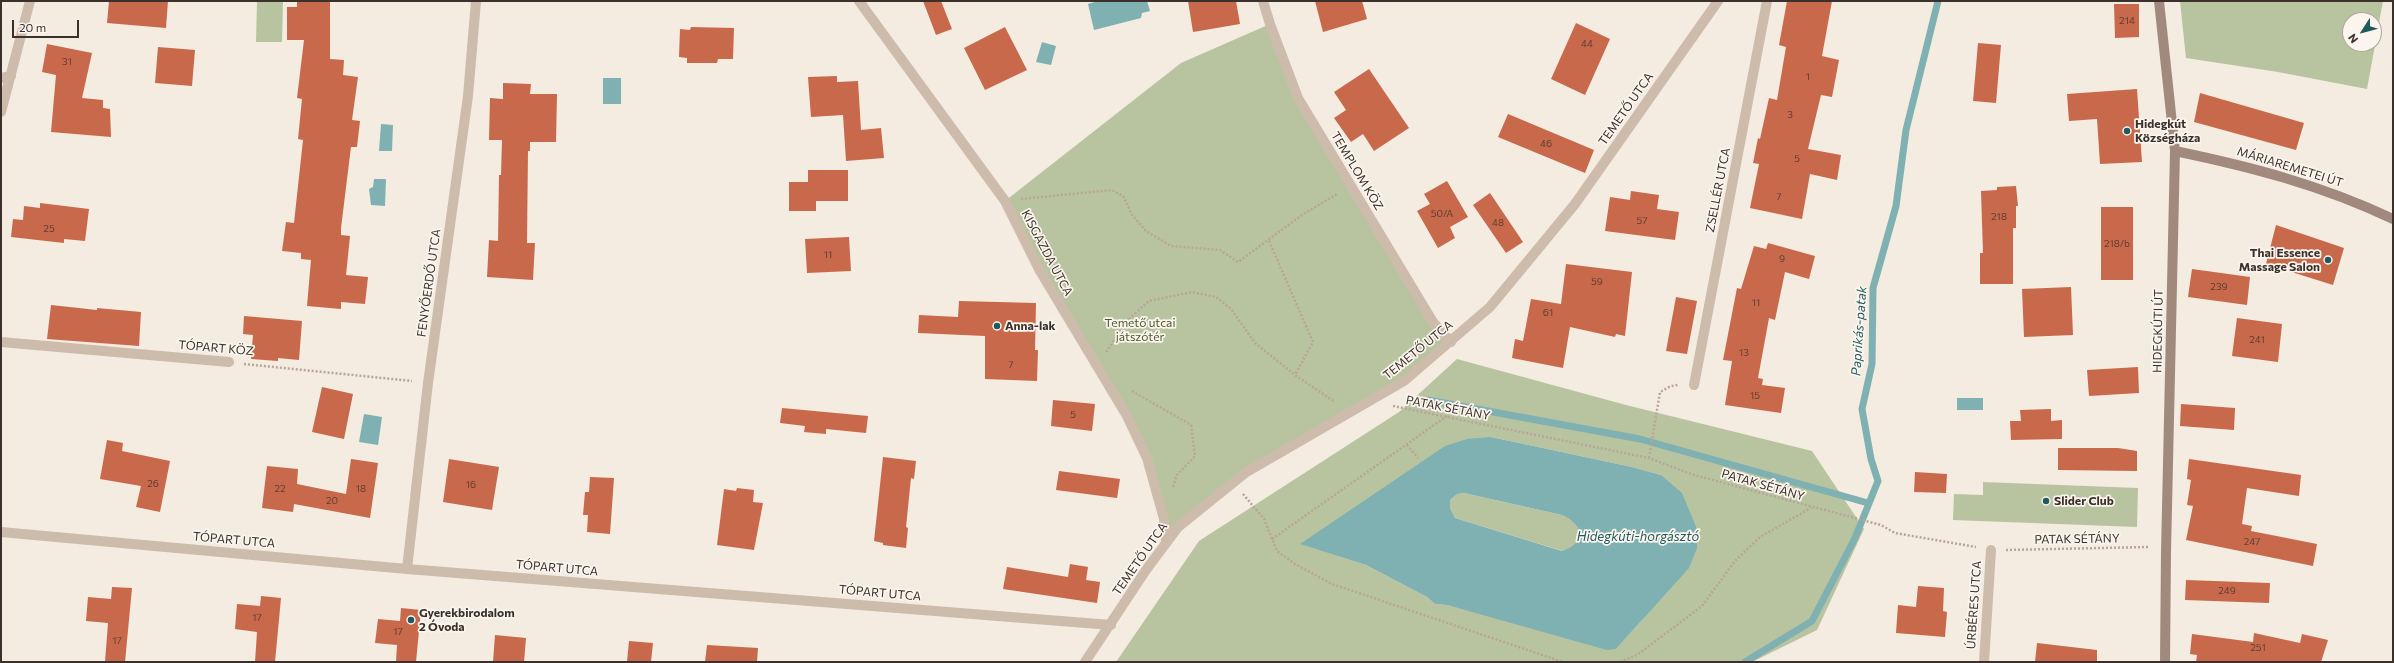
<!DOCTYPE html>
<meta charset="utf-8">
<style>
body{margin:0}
#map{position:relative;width:2394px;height:663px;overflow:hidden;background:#f4ebe1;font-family:Commissioner,sans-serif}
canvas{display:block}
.frame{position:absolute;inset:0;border:2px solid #3b302b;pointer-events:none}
.north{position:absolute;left:2342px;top:12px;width:40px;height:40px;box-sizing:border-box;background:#fbf5ee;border:1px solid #aea6a0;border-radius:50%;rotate:234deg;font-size:11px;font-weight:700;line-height:16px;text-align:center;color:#3b302b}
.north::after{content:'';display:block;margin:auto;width:14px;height:18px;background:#1f5a5e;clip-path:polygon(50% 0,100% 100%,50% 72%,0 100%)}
.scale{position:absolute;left:12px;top:20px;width:67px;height:18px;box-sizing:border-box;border:2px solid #3b302b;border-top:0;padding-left:5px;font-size:12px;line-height:14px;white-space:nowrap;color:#3b302b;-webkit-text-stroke:3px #fbf5ee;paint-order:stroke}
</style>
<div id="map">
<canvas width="2394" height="663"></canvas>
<div class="frame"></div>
<div class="north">N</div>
<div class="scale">20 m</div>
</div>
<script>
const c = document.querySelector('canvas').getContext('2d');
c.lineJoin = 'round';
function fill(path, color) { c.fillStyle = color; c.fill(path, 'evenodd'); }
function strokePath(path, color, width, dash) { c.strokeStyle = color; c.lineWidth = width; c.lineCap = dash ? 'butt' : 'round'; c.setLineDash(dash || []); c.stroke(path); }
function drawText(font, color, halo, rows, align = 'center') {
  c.font = font + ' Commissioner,sans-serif'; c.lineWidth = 3.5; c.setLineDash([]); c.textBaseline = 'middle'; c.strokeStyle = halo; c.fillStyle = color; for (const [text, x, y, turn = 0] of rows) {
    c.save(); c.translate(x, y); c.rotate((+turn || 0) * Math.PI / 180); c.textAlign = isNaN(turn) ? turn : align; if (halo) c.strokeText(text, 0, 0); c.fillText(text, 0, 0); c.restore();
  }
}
const green = new Path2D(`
 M257,1H283L282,42H256Z
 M2180,1H2383L2367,89L2278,72L2186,58ZM2350,20H2374V44H2350Z
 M1270,24L1298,99L1451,342L1426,363L1245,473L1166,541L1147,458L1005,201L1181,63Z
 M1457,359L1626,405L1812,451L1864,529L1817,630L1752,662H1116L1199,541L1399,412ZM1491,437L1632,467L1661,475L1643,619L1616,649L1447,605L1435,604L1427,597L1366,565L1301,544Z
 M1983,482L2138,488L2137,527L1953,520L1954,494L1983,495Z
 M1464,493L1562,515C1583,525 1588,542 1563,551L1455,518L1450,508V500L1457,494Z`);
const water = new Path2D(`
 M1098,1H1147L1150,11L1142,13L1141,18L1094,30L1088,4Z
 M1042,42L1056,46L1051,65L1036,62Z
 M603,78H621V104H603Z
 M381,124L393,125L392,151H379Z
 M374,179H386L385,206L371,205L369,189L373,187Z
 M1957,398H1983V410H1957Z
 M364,414L382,417L378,445L359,442Z
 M1491,437L1632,467L1661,475L1682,493L1697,529V548L1689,568L1616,649L1607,650L1447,605L1435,604L1427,597L1366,565L1300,544L1445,446L1467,439ZM1464,493L1562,515C1583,525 1588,542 1562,551L1455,518L1450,508V500L1457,494Z`);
const stream = new Path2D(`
 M1428,400L1640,439L1868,503
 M1745,662L1812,621L1855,538L1878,481L1871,459L1862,409L1872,364L1873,288L1896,206L1906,130L1938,1`);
const building = new Path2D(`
 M109,1H168L166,28L107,23Z
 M297,1H330V59L344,60L343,75L358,77L352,120L360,121L357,147H351L341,228V235L350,236L346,275L368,277L365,304L341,302V309L307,306L311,260L301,259V253L282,251L286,222L294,223L303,140L298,139L302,99L297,98L304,40H287V7H297Z
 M923,1H941L952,29L936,35Z
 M1188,1H1236L1240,24L1193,32Z
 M1315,1H1362L1367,19L1323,32Z
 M1787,1H1832L1822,56L1839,60L1832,97L1821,95L1808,149L1841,155L1837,180L1810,174L1802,219L1750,208L1759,164L1753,163L1758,138L1760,139L1769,98L1777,100L1786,47L1779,45Z
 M2114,4H2139V37L2115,38Z
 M1576,23L1610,39L1585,95L1551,79Z
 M691,27L734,28L733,59H718L717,63H687V58L679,57L680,29L690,30Z
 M1005,27L1027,70L985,90L964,48Z
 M1978,43L2001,45L1996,103L1973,101Z
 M47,44L92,53L82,98L103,100V108L110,109L111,137L51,132L56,75L42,72Z
 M158,47L195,50L192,86L155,83Z
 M1369,69L1409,128L1374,151L1363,134L1351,142L1334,118L1346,110L1334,92Z
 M837,76V82L858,81L861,130L881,128L884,158L846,161L843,115L811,117L808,77Z
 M503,83L531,84L530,94H557L556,142H530V151H528L527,243H535L533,280L487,277L489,240L498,241L499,175H501L502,140H489L490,98L503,99Z
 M2137,89L2142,162L2100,164L2097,119L2069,121L2067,94Z
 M2200,93L2304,123L2296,150L2194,122Z
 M1508,114L1594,150L1585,173L1498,137Z
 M808,170H848V201H816V211H789V182H808Z
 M1447,181L1468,217L1450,227L1455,238L1438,248L1417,211L1430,204L1424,194Z
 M2016,186L2018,206H2016V228H2013V284H1980V253H1983L1981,191L1997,190V187Z
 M1631,191L1659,195L1657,209L1679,212L1675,240L1605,231L1610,197L1630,200Z
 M1490,193L1523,242L1506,253L1473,205Z
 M40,203L89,209L85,241L64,239V243L11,237L13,219L23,220L24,206L40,208Z
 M2101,207H2133V280H2101Z
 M2276,225L2344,248L2333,285L2266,264Z
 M849,237L851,271L807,273L805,239Z
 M1768,243L1815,256L1809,279L1785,272L1775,320L1769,318L1758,378L1763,379L1762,385L1785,388L1781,413L1725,405L1732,361L1723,360L1737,288L1741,289L1754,246L1766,249Z
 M1566,264L1632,272L1625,336L1616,334L1615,337L1570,327L1563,368L1512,358L1515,339L1523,341L1531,299L1561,304Z
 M2192,269L2250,277L2247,305L2188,297Z
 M2071,287L2073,335L2024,337L2022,289Z
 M1676,297L1697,301L1687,354L1666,351Z
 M959,301L1036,303L1035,350H1038L1037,381L985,379V336L918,333L919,315L958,317Z
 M51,305L97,310V308L141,312L139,346L47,339Z
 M244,316L302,321L299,360L278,358V361L251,359L253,335L243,334Z
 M2237,318L2282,324L2278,362L2232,356Z
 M2138,367L2139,393L2089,396L2087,370Z
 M322,387L353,394L344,439L312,432Z
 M1053,400L1095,404L1092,431L1051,426Z
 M2181,404L2235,408L2234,430L2180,426Z
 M782,408L868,416L866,433L826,429V434L804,432L805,426L780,423Z
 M2051,409V421L2062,420V439L2011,440L2010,421H2021L2020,410Z
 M107,440L123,443L122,451L170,461L160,512L136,507L141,486L100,479Z
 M2058,448H2118L2137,451V471L2058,470Z
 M883,457L916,461L914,479L911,478L906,527L908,528L906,548L883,545V543L874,541Z
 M351,459L378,463L370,518L294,504L293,512L262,508L267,466L298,469L297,484L346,494Z
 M449,459L499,467L492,510L443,502Z
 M2189,459L2301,475L2299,496L2247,488L2242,524L2252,526L2251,531L2317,544L2313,566L2186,540L2193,506L2187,505L2191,480L2187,479Z
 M1059,471L1120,479L1117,498L1056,490Z
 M1915,472L1947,474L1946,493L1914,492Z
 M590,477L614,478L610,534L587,532L588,515H583L585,492H589Z
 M737,488L754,490L753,502L763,503L754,550L717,545L724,489L736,491Z
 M1070,564L1088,567L1086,580L1100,582L1097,603L1003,589L1007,567L1068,577Z
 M2186,580L2270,583L2269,603L2185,600Z
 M1918,586L1944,588L1943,611L1947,612L1945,637L1896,633L1898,605L1916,607Z
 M112,587L132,588L125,662H105L108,623L86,621L88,597L111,599Z
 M261,596L281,598L275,662H255L257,632L235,629L237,604L260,606Z
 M401,608L421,610L416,662H396L397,645L375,643L378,619L400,621Z
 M2254,633L2300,643L2302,634L2328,640L2321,662H2196L2197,655L2190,654L2192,634L2253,642Z
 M495,635L526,638L524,662H493Z
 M629,641L653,643L651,662H627Z
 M2037,643L2097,650V662H2035Z
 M707,645L758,648L757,662H705Z`);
const path = new Path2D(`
 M1021,199L1112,190L1123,196L1132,215L1146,231L1171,246L1220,250L1238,262L1302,215L1337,194
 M1269,241L1313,342L1295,375
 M1106,352L1131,317L1149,301L1192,292L1216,297L1231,309L1255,343L1295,375L1335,402
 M244,364L412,381
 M1132,391L1191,425L1195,456L1177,475L1173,487
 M1393,406L1649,458L1694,475L1881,525L1895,533L1976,547
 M1407,445L1418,458
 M1649,458L1660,392L1671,386L1678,385
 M1243,494L1264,519L1277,551L1295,564L1332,584L1563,662
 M1272,539L1447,416
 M2006,550L2149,547
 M1620,662L1637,655L1702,606L1735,561L1760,537L1811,508`);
const street = new Path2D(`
 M859,1L1005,201L1040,271L1127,416L1147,458L1164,519L1166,541
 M1263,1L1270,24L1298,98L1433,322L1451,342
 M1,78L11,76
 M1,112L30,1
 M1,342L229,362
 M1694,385L1767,1
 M1,532L407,569L1111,625
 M407,569L428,383L468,96L476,1
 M1085,662L1146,570L1178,527L1245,473L1404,381L1490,307L1575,204L1718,1
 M1984,662L1991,550`);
const secondary = new Path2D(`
 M2159,1L2175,151L2166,552L2165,662
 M2175,151C2252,167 2321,185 2393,219`);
const markers = [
 [2127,131,4,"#1f5a5e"],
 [2328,260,4,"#1f5a5e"],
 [997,326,4,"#1f5a5e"],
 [2046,501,4,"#1f5a5e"],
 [411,620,4,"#1f5a5e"]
];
const numberNames = [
 ["214",2127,21],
 ["44",1587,44],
 ["31",67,62],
 ["1",1808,77],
 ["3",1790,115],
 ["46",1546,144],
 ["5",1797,159],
 ["7",1779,197],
 ["50/A",1442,214],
 ["218",1999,217],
 ["57",1642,221],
 ["48",1498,223],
 ["25",49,229],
 ["218/b",2117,244],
 ["11",828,255],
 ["9",1782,259],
 ["59",1597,282],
 ["239",2219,287],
 ["11",1756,303],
 ["61",1548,313],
 ["241",2257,340],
 ["13",1744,353],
 ["7",1011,365],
 ["15",1755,396],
 ["5",1073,415],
 ["26",153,484],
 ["16",471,485],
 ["22",280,489],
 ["18",361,489],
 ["20",332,501],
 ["247",2252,542],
 ["249",2227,591],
 ["17",257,618],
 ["17",398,632],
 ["17",117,641],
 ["251",2258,648]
];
const streetNames = [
 ["TEMETŐ UTCA",1626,109,-55],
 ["MÁRIAREMETEI ÚT",2290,167,17],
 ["TEMPLOM KÖZ",1357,171,59],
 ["ZSELLÉR UTCA",1718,190,-79],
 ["KISGAZDA UTCA",1047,253,62],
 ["FENYŐERDŐ UTCA",429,283,-82],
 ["HIDEGKÚTI ÚT",2158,331,-89],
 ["TÓPART KÖZ",216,348,5],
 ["TEMETŐ UTCA",1418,350,-39],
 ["PATAK SÉTÁNY",1448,408,11],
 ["PATAK SÉTÁNY",1763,485,16],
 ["PATAK SÉTÁNY",2077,539,-1],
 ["TÓPART UTCA",234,540,5],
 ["TEMETŐ UTCA",1140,559,-55],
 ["TÓPART UTCA",557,568,5],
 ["TÓPART UTCA",880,593,5],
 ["ÚRBÉRES UTCA",1974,605,-86]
];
const poiNames = [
 ["Hidegkút",2135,124],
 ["Községháza",2135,138],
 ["Thai Essence",2320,253,"right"],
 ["Massage Salon",2320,267,"right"],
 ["Anna-lak",1005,326],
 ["Slider Club",2054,501],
 ["Gyerekbirodalom",419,613],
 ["2 Óvoda",419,627]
];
const parkNames = [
 ["Temető utcai",1140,323],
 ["játszótér",1140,337]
];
const waterNames = [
 ["Paprikás-patak",1859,331,-86],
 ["Hidegkúti-horgásztó",1638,537]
];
fill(green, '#b8c4a0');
fill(water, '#7fb0b2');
strokePath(stream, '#7fb0b2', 7);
fill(building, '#c8694b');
strokePath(path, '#b9a596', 2.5, [2, 2]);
strokePath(street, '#cdbbac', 10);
strokePath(secondary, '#a18a7d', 10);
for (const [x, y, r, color] of markers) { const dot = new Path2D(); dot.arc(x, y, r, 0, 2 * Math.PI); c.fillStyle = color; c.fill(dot); strokePath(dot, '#fbf5ee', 1.5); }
drawText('10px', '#5e3e33', null, numberNames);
drawText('12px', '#3b302b', '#fbf5ee', streetNames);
drawText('bold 12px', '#3b302b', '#fbf5ee', poiNames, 'left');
drawText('12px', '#4a5a2e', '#fbf5ee', parkNames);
drawText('italic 13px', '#1f5a5e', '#fbf5ee', waterNames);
</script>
